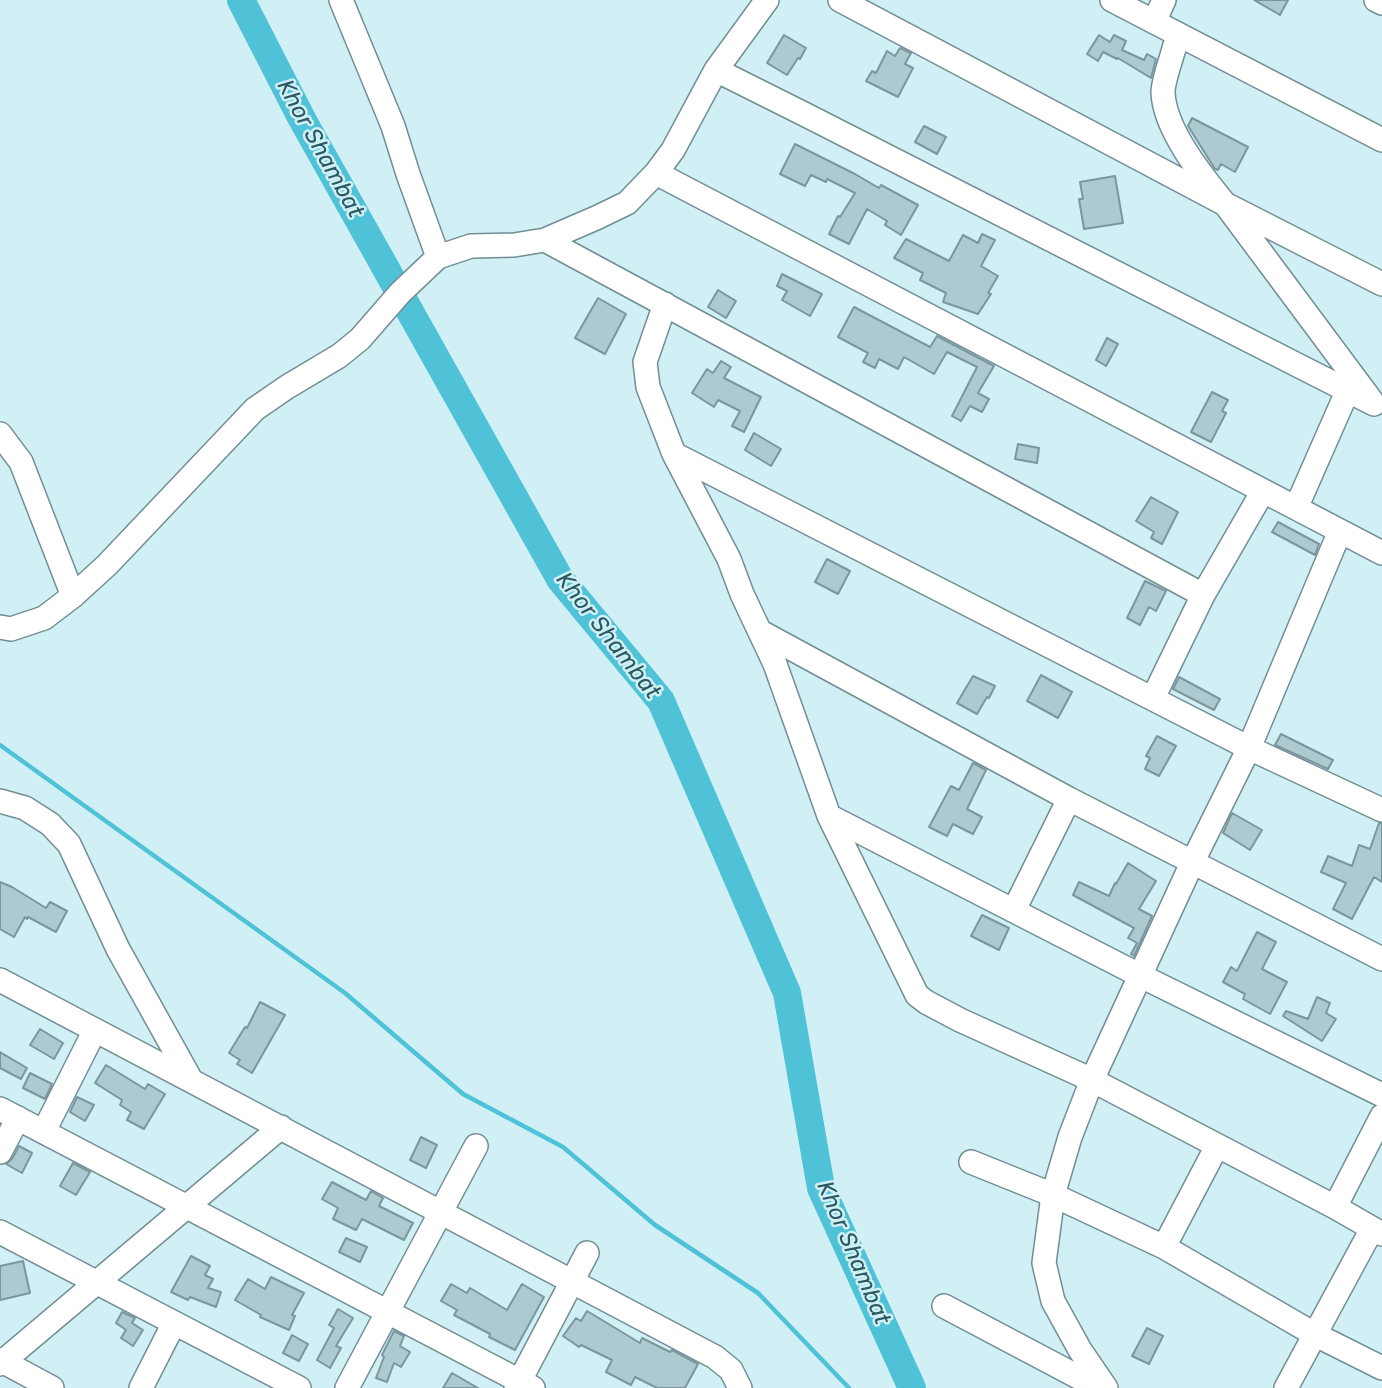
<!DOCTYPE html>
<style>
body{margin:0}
canvas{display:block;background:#d1f0f6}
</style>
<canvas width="1382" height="1388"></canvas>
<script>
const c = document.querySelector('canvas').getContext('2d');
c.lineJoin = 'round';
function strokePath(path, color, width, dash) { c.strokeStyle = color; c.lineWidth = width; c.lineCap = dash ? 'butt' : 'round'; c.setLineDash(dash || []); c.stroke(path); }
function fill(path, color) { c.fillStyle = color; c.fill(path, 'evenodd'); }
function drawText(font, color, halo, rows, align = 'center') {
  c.font = font + ' Rubik,sans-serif'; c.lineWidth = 5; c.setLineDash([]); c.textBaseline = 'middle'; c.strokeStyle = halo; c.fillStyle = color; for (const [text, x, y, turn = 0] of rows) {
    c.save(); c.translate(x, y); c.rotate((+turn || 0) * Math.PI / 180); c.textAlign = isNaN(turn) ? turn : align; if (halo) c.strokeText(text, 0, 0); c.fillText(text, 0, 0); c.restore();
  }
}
const stream = new Path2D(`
 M0,745L345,993L463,1094L563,1147L655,1225L758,1293L849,1388`);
const river = new Path2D(`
 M241,0L302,119L560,579L661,701L787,993L821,1188L912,1388`);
const building = new Path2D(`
 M1254,0H1288L1280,15Z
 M784,35L806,48L800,59L798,58L787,75L767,63Z
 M1099,35L1110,42L1114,35L1126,41L1122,50L1144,60L1147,54L1156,59L1151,78L1118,58L1117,59L1103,52L1098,61L1087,54Z
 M900,48L911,53L905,64L913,68L898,97L866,81L872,71L876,73L887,51L895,56Z
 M1192,118L1248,147L1235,172L1221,164L1218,170L1215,169L1188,126Z
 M924,126L946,137L937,154L915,142Z
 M795,144L855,174L879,188L881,185L918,205L901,235L885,225L887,221L867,209L849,244L829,234L838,216L840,217L855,193L827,179L826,182L811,175L805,186L780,174Z
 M1115,176L1123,223L1084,229L1079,199H1083L1080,182Z
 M982,234L995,240L981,266L998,276L988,293L991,294L978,314L943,302L946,293L920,280L923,273L894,258L906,239L949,261L963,235L978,243Z
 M782,274L822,294L810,316L782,300L787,291L777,286Z
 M718,290L736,301L726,318L708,307Z
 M598,298L626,314L605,354L575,338Z
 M854,307L930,347L937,336L994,366L978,393L989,399L982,412L970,406L961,421L952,416L977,367L947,352L934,374L904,357L898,369L879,359L875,368L863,362L868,353L838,337Z
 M1107,338L1118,344L1106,366L1096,360Z
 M721,361L731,367L724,378L761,397L744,432L732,426L740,411L718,400L714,407L692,393L707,369L713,373Z
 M1212,392L1228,400L1222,411L1226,413L1211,442L1191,432Z
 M754,433L781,449L771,466L745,450Z
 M1018,444L1039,448L1037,463L1015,459Z
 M1151,497L1178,512L1162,544L1151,538L1154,532L1136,521Z
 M1278,522L1319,544L1315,555L1272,532Z
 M827,559L850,571L838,594L815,582Z
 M1145,581L1166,591L1156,611L1149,607L1140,625L1127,618Z
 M1041,675L1072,692L1058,718L1027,701Z
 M973,676L995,686L989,698L987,697L977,714L957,703Z
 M1179,677L1220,699L1214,710L1173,689Z
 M1281,734L1333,760L1328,769L1275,745Z
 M1157,736L1176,746L1159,776L1145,769L1150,758L1146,756Z
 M973,763L986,770L967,809L982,817L973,834L953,824L947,836L929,827L951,786L959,790Z
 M1232,813L1262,830L1250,850L1223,833Z
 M1379,823L1382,824V882L1374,877L1352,919L1333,909L1346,883L1321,872L1328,856L1352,866L1359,845L1370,849Z
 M1128,863L1156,881L1139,909L1152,916L1134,956L1131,954L1137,943L1128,938L1134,928L1073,895L1079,882L1109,896L1115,883L1116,884Z
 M0,882L12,887L46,908L50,902L67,911L56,932L28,917L27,919L25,917L14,937L0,929Z
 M982,915L1009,928L999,950L971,936Z
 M1257,932L1276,942L1262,969L1287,982L1270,1014L1243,999L1245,994L1223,982L1231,967L1237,971Z
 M1317,997L1330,1003L1326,1013L1336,1019L1322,1041L1283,1016L1286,1011L1308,1019Z
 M260,1002L285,1015L252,1073L237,1064L240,1060L229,1053L245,1027L247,1028Z
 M40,1029L63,1043L54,1059L30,1045Z
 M0,1052L27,1068L21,1079L0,1068Z
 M106,1065L145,1089L148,1084L165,1094L144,1129L127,1120L131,1112L120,1105L122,1100L95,1083Z
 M30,1073L52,1084L45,1099L23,1088Z
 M77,1097L94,1105L85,1121L70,1112Z
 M421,1137L437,1145L426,1168L410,1160Z
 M19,1146L32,1153L22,1173L6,1164L12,1159Z
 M73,1163L90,1172L76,1195L60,1186Z
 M332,1182L366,1200L371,1191L383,1198L379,1206L413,1223L404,1240L362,1219L356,1230L333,1219L338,1208L322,1199Z
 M346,1238L367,1247L360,1262L339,1252Z
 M191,1256L210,1266L205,1275L213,1279L208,1288L221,1292L216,1307L190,1297L188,1300L171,1292Z
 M23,1261L30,1293L0,1300V1266Z
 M271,1277L304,1293L292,1315L295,1316L289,1330L260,1317L261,1315L235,1300L248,1279L265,1289Z
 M451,1284L467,1293L470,1288L507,1310L522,1284L544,1297L515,1350L489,1337L490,1334L454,1315L457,1310L441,1301Z
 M338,1309L353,1318L336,1346L341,1348L330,1368L317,1360L334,1328L329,1325Z
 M587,1311L640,1343L642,1338L670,1352L672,1350L698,1364L685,1388H657L635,1377L631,1385L606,1372L612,1360L581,1345L579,1347L563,1336L576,1318L581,1321Z
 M122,1312L135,1318L132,1323L143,1330L133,1346L121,1338L126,1330L116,1323Z
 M1147,1328L1163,1336L1149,1364L1132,1356Z
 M394,1331L404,1336L400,1346L410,1352L401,1367L394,1363L387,1382L376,1378L384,1357L382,1355Z
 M292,1335L308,1344L299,1361L283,1353Z
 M452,1373L478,1388H443Z`);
const minor = new Path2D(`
 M341,0L393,126L408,174L438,257
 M767,0L716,70L673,150L656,173L1382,553
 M840,0L1225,204L1382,284
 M1112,0L1382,140
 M1376,0L1382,3
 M1154,22L1164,0
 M1178,34C1175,49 1163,79 1163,92C1164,129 1202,176 1225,204L1371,400
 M716,70L804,114L1374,404
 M545,240L1203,595
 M665,304L645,362L648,387L674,454L729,559L742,594L775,664L829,816L917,995L926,1002L960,1020L1092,1080L1335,1207L1382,1234
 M0,434L21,462L73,596
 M674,454L1249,748L1382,810
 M1296,508L1347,392
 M0,627L11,629L44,618L73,596L107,565L255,409L287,387L339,356L360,339L400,293L438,257L471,246L514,245L545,240L596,218L627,203L656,173
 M761,632L1069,799L1382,959
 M1153,698L1203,595L1263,491
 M0,801L25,808L50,824L69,844L118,949L191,1080
 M829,816L1141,976L1382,1095
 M1014,910L1069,799
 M0,980L715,1357L731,1370L740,1388
 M0,1109L533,1388
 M44,1131L95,1030
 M0,1152L18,1118
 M971,1162L1053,1195L1164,1247L1314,1334L1382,1368
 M1335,1207L1382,1116
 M0,1232L299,1388
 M1164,1247L1217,1146
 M944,1306L1099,1388
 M0,1360L52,1388
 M0,1364L281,1127
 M141,1388L174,1323
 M347,1388L476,1146
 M516,1388L587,1253
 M1106,1388L1080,1350L1053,1301L1044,1263L1053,1195L1070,1137L1092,1080L1193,861L1249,748L1340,531
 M1286,1388L1372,1229`);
const waterNames = [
 ["Khor Shambat",320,149,61],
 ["Khor Shambat",608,636,52],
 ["Khor Shambat",853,1253,67]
];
strokePath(stream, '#4fc2d7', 4.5);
strokePath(river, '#4fc2d7', 28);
fill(building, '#accad0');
strokePath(building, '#7b979d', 2);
strokePath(minor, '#728e94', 26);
strokePath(minor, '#fff', 23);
drawText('italic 23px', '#295963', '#d1f0f6', waterNames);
</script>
